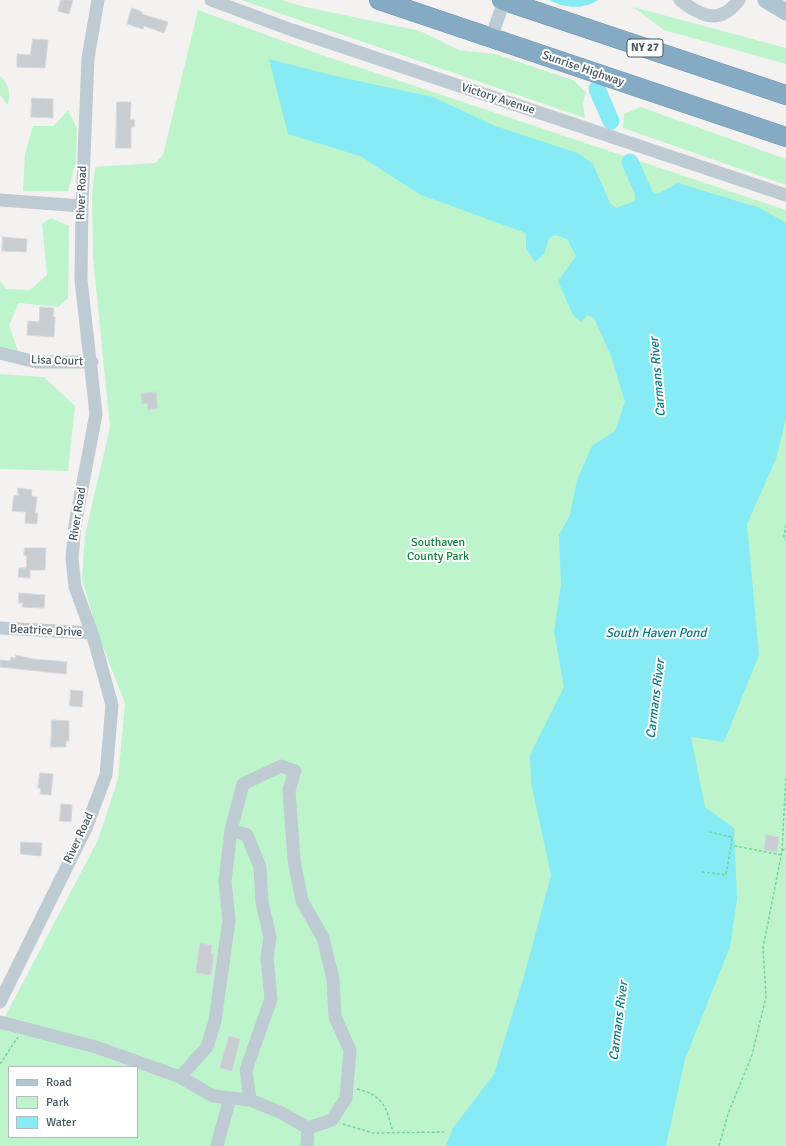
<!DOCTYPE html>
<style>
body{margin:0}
#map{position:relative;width:786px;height:1146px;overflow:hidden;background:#f4f1f1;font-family:Signika,sans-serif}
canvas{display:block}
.legend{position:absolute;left:8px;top:1066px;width:130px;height:72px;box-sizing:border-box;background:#fff;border:1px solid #b5bcc0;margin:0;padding:5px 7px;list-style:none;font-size:12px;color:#475861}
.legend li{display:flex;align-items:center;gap:8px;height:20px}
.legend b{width:20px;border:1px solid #b5bcc0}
</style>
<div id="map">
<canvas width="786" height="1146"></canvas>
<ul class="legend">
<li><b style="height:5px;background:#afc5d2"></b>Road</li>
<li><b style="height:11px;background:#bdf4cc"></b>Park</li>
<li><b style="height:11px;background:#86ebf4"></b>Water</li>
</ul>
</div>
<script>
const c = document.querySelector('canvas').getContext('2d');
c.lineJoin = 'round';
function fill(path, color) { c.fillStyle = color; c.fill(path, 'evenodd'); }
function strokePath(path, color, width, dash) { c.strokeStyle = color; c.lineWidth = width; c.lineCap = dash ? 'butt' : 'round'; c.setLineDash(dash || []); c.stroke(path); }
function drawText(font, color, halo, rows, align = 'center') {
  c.font = font + ' Signika,sans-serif'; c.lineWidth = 4; c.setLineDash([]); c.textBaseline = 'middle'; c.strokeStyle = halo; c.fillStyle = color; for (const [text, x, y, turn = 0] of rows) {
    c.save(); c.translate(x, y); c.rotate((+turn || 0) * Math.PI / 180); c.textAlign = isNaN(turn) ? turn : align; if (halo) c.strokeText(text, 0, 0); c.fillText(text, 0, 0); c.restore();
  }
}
const green = new Path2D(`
 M241,0H282L301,6L420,31L459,50L495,54L573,80L586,92L583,104L585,118Z
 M633,7L786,48V64L664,30Z
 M198,10L319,54L786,210V1146H0V1026L98,840L118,779L125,703L99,637L82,579L85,535L110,427L93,257L92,195L95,167L155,163L163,155ZM9,1067H137V1137H9Z
 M0,76C10,85 10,92 8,105L0,95Z
 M641,107L786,159V185L623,128L624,114Z
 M68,110L77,128L76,161L68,191H23L25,154L33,126H54Z
 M51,218L69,226L68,298L58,307L19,303L9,325L18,351L0,346V281L6,289L30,290L47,275L42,224Z
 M0,374L44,377L75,406L68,471L0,469Z`);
const water = new Path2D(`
 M549,0H598C583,10 564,8 549,0Z
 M269,59L335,76L433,97L495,126L578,153L593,164L610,203L616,208L635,201L636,194L648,188L650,191L658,194L678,183L760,208L786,223V418L776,459L747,524L759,655L724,742L691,737L705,807L734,828L737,899L730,947L685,1059L666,1146H446L453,1128L494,1074L525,973L551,875L531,783L530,755L564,687L554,632L561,585L559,535L570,515L577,480L592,446L615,431L625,402L611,356L594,318L587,315L581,322L573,315L558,281L576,256L567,239L555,235L549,238L544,254L535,262L526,248V233L421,195L360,156L288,134Z`);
const river = new Path2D(`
 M597,89L611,121
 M630,162L643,191L645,215`);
const building = new Path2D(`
 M61,0H73L69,14L58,11Z
 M132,8L142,12V14L168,22L164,33L144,26L143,29L127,24Z
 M33,39L48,40L45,68L17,67V54L30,55Z
 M32,98L53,99V118L31,117Z
 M117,102H131L130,120H135L134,127H131V148H116Z
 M3,237L27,239L26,252L2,251Z
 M40,307L54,308L53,317H55L54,337L27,335L28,321L39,322Z
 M156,392L158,408L148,410L147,403L142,404L141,394Z
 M18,488L32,490L31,496L37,497L35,513H38L37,524L25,523L26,512L12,511L14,495L18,496Z
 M25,548H46L45,570H30V578L18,577L19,568H26L27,556L24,555Z
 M19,593L45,595L44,608L22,607L23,603H19Z
 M16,655L33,659L67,662L66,674L0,667V660L10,661L11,657L16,658Z
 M71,690L83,691L82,707L70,706Z
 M52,720L69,721V741H66V747H51Z
 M40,773L53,774L51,795L40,794L41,788H38Z
 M61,804L72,805L71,822L60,821Z
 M766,835L779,837L777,852L764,850Z
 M21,842L42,843L41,856L21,854Z
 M200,943L212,945L211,954H214L211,975L196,973Z
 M229,1036L240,1039L232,1071L220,1068Z`);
const path = new Path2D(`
 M786,525L784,536L786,541
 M709,832L732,837L731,845L781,855
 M782,851L786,776
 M702,872L726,875L731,845
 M0,1064L18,1037
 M357,1089C384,1095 387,1109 393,1133
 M343,1124L373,1133L444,1132
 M719,1146L728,1114L752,1055L766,997L763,948L782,851L786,848`);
const minor = new Path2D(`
 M211,0L292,30L786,195
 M680,0C702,17 720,25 739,0
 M491,38L504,1
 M0,200L82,206
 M0,353L36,362H92
 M0,628L92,633
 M231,830L247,835L260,867L262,902L270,937L267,957L271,999L246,1070L250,1100
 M0,1002L86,828L106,775L112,705L93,636L75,587L72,558L75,525L96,414L81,280L82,206L88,58L98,0
 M0,1022L96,1047L180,1077L213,1096L250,1100L280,1112L308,1128L332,1120L346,1098L350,1050L335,1017L333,979L323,938L302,901L294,860L289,790L295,771L281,766L243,784L231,830L225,881L229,920L215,1021L207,1047L180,1077
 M217,1146L230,1098
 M307,1146L308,1128`);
const major = new Path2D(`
 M766,0L786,12`);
const highway = new Path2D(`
 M379,0L786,137
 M502,0L786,95`);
const shields = [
 [645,48,36]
];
const shieldNames = [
 ["NY 27",645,48]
];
const streetNames = [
 ["Sunrise Highway",583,69,19],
 ["Victory Avenue",498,99,18],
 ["River Road",82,193,-88],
 ["Lisa Court",57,361,2],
 ["River Road",78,514,-81],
 ["Beatrice Drive",46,631,3],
 ["River Road",79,838,-65]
];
const parkNames = [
 ["Southaven",438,543],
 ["County Park",438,557]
];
const waterNames = [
 ["Carmans River",658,377,-95],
 ["South Haven Pond",656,634],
 ["Carmans River",656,699,-83],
 ["Carmans River",619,1021,-83]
];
fill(green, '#bdf4cc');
fill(water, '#86ebf4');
strokePath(river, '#86ebf4', 17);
fill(building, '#c8cdd2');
strokePath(building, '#d5d8dd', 1);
strokePath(highway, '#7096b0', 20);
strokePath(path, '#71d598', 1.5, [3, 2]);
strokePath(minor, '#becbd2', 13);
strokePath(major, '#afc5d2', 17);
strokePath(highway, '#85abc4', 19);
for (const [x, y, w] of shields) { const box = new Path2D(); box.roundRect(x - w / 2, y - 9, w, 18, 3); c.fillStyle = '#fff'; c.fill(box); strokePath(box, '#475861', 1); }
drawText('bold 11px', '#475861', null, shieldNames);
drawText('12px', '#475861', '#fff', streetNames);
drawText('12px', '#0f853c', '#fff', parkNames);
drawText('italic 13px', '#057c88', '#fff', waterNames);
</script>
